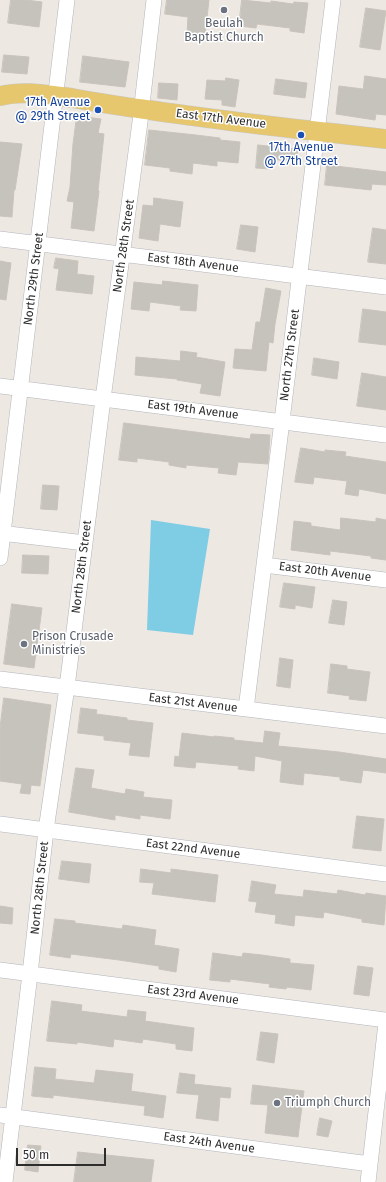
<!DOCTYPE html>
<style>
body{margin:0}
#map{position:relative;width:386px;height:1182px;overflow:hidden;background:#ede8e2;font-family:"Fira Sans",sans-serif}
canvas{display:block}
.scale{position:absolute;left:16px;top:1148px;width:90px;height:18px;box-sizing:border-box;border:2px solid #2d2d2d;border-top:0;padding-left:5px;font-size:12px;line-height:14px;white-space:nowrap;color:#2d2d2d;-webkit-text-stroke:3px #fff;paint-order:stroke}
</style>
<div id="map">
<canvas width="386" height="1182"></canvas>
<div class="scale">50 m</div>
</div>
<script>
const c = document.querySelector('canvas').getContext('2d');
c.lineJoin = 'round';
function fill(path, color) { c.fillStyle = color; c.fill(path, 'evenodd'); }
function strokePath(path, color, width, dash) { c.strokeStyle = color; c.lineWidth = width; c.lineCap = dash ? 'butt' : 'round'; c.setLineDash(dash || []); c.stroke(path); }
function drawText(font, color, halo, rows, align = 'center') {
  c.font = font + ' "Fira Sans",sans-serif'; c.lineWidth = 3; c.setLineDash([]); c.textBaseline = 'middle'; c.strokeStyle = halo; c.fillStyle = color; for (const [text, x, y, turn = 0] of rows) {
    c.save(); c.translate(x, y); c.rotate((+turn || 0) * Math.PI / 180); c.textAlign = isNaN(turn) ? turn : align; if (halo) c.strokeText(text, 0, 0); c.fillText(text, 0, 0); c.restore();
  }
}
const water = new Path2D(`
 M151,520L210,529L193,635L147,630Z`);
const building = new Path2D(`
 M11,0H26L42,2L39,27L8,23Z
 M167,0H209L205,35L187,33L188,17L165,14Z
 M242,0L271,3V1L293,4L294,2L308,3L304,33L290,31V28L257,24L256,28L239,26Z
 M366,8L386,11L380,50L360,47Z
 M4,55L29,57L27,74L2,72Z
 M83,56L129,62L125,87L80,82Z
 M365,76L386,79V115L376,114L375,120L336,114L339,86L363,89Z
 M226,78L239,80L235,107L222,105V100L205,99L207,80L225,81Z
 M276,79L307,83L305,98L274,94Z
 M159,83L178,84L177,100L158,98Z
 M77,116L101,119L98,133L104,134L98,191H99L94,231L71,228L74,202L67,201L70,187L73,144Z
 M149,130L196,135L220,138V140L240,142L238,163L217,161V166L193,163L192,174L170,171V168L145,165Z
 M0,142L22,144L15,190H14L12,217L0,216Z
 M258,145L298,149L297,162L271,159L270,169L256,168Z
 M327,165L386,172V185L372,184L371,190L325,185Z
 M154,198L183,202L180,227L160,224L158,241L139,238L143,205L153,206Z
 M241,225L258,227L255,252L237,249Z
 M373,228L386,230V264L368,262Z
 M56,258L78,261L77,274L94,276L92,294L56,290L59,269L54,268Z
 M0,261L11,263L6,300L0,299Z
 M163,281L198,285L196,311L180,310L181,306L150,302L149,311L131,309L134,282L162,285Z
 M266,288L281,291L275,324L273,343L269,342L266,371L233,368L235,349L252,350L256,322H260Z
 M363,309L386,312V345L359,342Z
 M181,351L197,353L196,357L225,362L220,396L200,393L202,384L177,380V379L135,375L136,357L180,361Z
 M314,358L339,362L337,379L312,375Z
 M362,373L386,377V410L357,406Z
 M124,423L250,439L251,434L270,435L268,464L238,462L236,475L218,473L219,468L186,465V468L169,465V462L137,458V462L119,460Z
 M301,448L325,452V450L346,452L345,456L386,462V494L359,489L358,496L345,494L347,481L314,477L313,484L295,482Z
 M43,485L59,486L57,510L41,509Z
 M341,518L376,522V518L386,520V560L371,558V556L330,551V555L291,550L294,521L311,523V526L340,530Z
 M23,555L49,556L48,574L22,573Z
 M284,583L315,587L312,608L295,605V609L280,607Z
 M333,600L347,602L344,625L329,623Z
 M12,604L42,608L34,668L4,664Z
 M280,658L293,660L290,688L277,686Z
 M331,664L347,666V669L370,672L366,701L349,699L350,696L328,693Z
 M4,698L51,705L40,786L31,785L30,794L20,793L22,784L0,781V728Z
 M81,708L97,710L96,714L127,718V720L153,723L149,757L129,755L131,743L104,740V736L78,733Z
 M265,731L280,733L278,746L339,752L386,759V773L363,770L361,783L340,780V777L304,773L303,785L280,782L282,761L255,756L254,771L238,769L239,766L196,762L195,768L174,766L175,756L179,757L182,733L214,737V736L234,738V740L263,743Z
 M76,768L94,770L91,788L125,794L126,789L144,792L143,797L172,800L170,819L140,815V819L115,815V820L69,812Z
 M357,816L384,819L381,851L353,848Z
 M62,861L91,864L89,883L59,879Z
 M141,869L171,873V869L218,875L215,902L152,894L154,883L140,882Z
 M252,881L276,885L274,894L303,897L304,890L337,894L338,890L365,895L366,893L386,896L384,925L362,922V919L324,912L323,918L295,915L294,926L275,923L276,915L255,912L257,902L249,901Z
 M0,906L13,908L12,924L0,923Z
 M55,919L75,921V923L122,929L123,925L156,930L154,945L179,949L176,972L159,969V966L119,960L71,954L70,958L50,955Z
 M213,953L242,957L243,953L262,955L290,959V963L314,965L311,990L287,987L286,989L269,987L270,984L230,979V982L210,980Z
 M358,966L373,968L369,996L354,994Z
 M52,1001L82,1005L81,1011L127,1017L128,1010L146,1012L145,1021L194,1028L192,1051L176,1049V1044L143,1039L142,1043L114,1039L113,1047L77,1042V1044L47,1041Z
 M261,1032L278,1034L274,1063L257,1060Z
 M35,1067L56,1069L55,1079L94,1083L96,1070L133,1074L131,1091L166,1096L163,1118L144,1115L145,1106L53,1095V1098L32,1096Z
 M180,1073L195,1075L194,1084L231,1088L230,1098L220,1097L218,1121L196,1118L199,1095L177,1093Z
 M253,1085L304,1091L298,1137L265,1133L268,1105L251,1104Z
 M320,1118L332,1121L328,1137L317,1135Z
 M28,1145L41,1146L38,1172L25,1170Z
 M78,1152L154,1160L151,1182H74Z`);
const minor = new Path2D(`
 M0,239L386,287
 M0,386L386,435
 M0,533L85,543
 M0,558L67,0
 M264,565L386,580
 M0,679L386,726
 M246,709L282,421L333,0
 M0,824L386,874
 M0,970L386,1020
 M0,1115L370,1164
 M5,1182L30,974L46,830L67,687L103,399L140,122L154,0
 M368,1182L386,1023`);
const major = new Path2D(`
 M0,96C23,90 49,95 72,98C95,102 118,106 142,109C223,121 304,130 386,139`);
const markers = [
 [224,10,4,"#6b7280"],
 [98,110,4,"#1a4fb4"],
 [301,135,4,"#1a4fb4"],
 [24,644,4,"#6b7280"],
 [277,1103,4,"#6b7280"]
];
const worshipNames = [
 ["Beulah",224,24,"center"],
 ["Baptist Church",224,38,"center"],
 ["Prison Crusade",32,637],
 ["Ministries",32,651],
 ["Triumph Church",285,1103]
];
const transitNames = [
 ["17th Avenue",90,103],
 ["@ 29th Street",90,117],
 ["17th Avenue",301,148,"center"],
 ["@ 27th Street",301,162,"center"]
];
const streetNames = [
 ["East 17th Avenue",221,119,7],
 ["North 28th Street",124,246,-82],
 ["East 18th Avenue",193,263,7],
 ["North 29th Street",34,279,-83],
 ["North 27th Street",290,355,-83],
 ["East 19th Avenue",193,410,7],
 ["North 28th Street",82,567,-83],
 ["East 20th Avenue",325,572,7],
 ["East 21st Avenue",193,703,7],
 ["East 22nd Avenue",193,849,7],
 ["North 28th Street",40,888,-84],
 ["East 23rd Avenue",193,995,7],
 ["East 24th Avenue",209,1143,8]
];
fill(water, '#7fcce5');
fill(building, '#c6c2bc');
strokePath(building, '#c9c4bb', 1);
strokePath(minor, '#b2b4bc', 16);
strokePath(major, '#c8c8c8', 20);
strokePath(minor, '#fff', 15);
strokePath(major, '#e6c76e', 19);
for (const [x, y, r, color] of markers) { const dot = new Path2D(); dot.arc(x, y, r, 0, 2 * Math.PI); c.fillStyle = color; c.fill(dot); strokePath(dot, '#fff', 1.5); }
drawText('12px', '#5b616d', '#fff', worshipNames, 'left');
drawText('12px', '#164399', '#fff', transitNames, 'right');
drawText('12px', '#2d2d2d', '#fff', streetNames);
</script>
